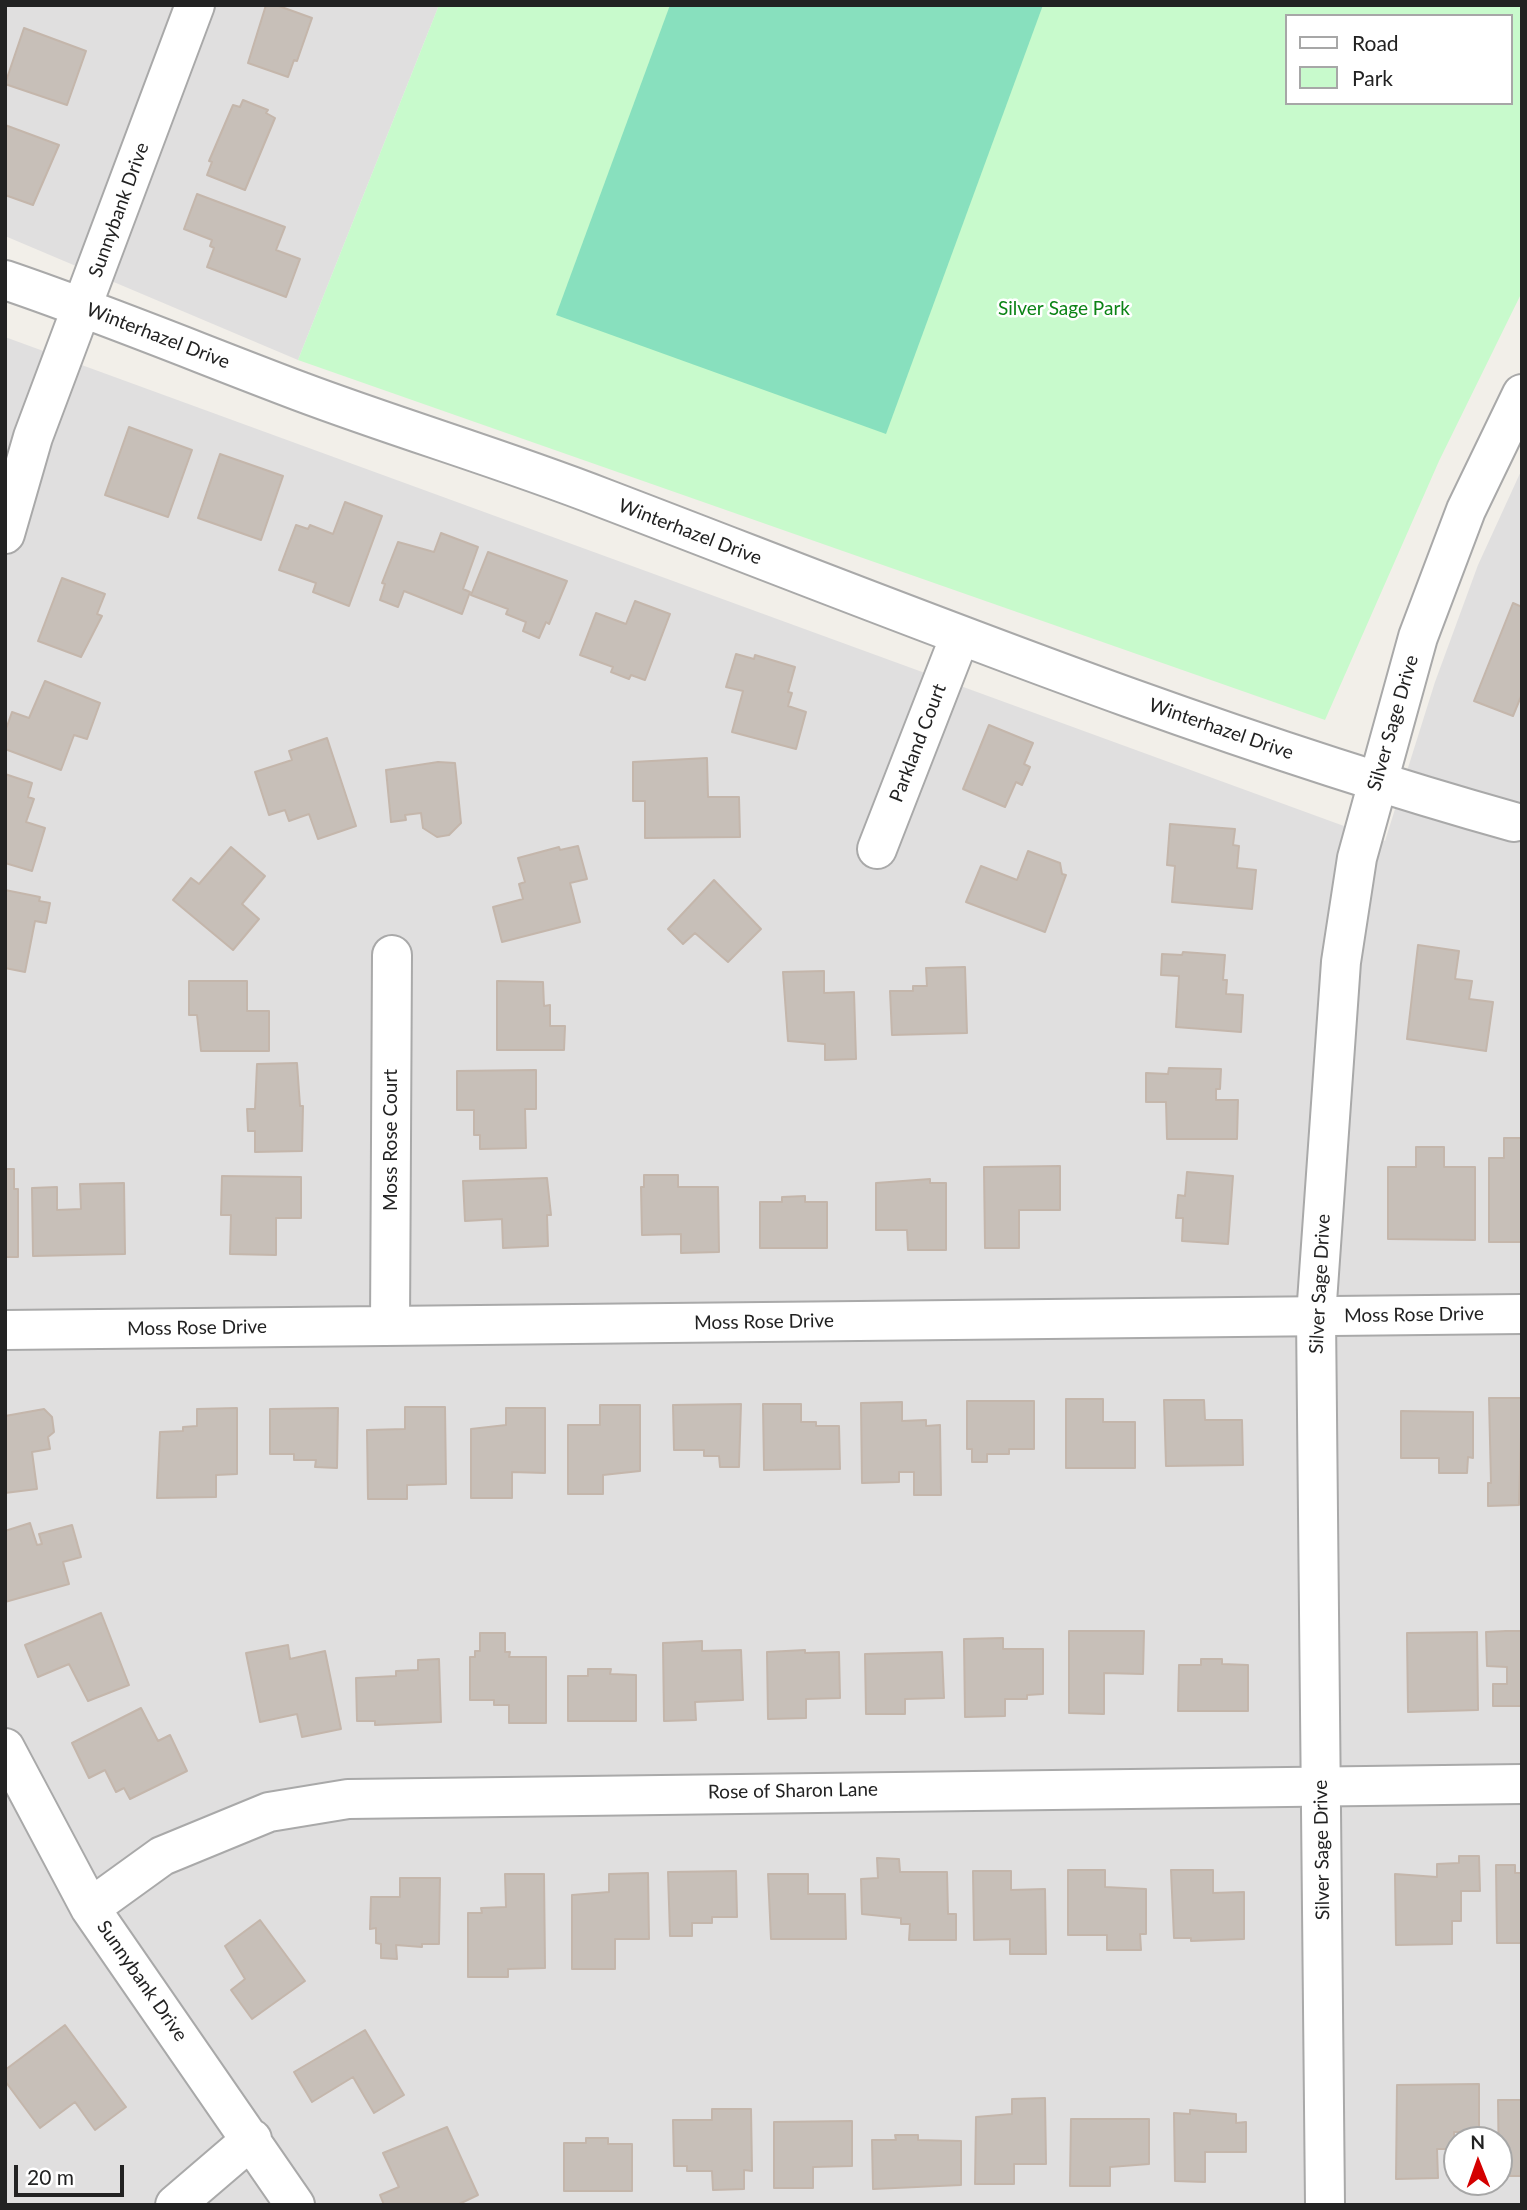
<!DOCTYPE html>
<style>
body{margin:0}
#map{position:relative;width:1527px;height:2210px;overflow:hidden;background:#f2efe9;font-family:Lato,sans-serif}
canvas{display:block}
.frame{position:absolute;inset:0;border:7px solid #222;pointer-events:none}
.legend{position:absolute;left:1285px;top:14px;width:228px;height:91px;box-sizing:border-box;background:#fff;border:2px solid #a7a7a7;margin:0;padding:9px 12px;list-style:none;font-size:21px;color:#222}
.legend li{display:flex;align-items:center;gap:14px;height:35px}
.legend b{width:35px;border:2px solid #a7a7a7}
.north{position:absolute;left:1443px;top:2126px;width:70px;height:70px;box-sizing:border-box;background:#fff;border:2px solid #a7a7a7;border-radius:50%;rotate:359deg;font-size:19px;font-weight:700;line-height:28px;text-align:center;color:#222}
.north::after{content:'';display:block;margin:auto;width:24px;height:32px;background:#d40000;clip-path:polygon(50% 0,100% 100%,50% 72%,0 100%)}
.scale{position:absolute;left:14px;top:2165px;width:110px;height:32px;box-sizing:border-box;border:4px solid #222;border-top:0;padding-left:9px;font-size:21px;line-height:24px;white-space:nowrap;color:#222;-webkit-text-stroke:5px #fff;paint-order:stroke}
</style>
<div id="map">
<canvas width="1527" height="2210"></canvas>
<div class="frame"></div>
<ul class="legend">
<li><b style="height:9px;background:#fff"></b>Road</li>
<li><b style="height:19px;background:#c8facc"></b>Park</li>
</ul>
<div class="north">N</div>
<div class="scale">20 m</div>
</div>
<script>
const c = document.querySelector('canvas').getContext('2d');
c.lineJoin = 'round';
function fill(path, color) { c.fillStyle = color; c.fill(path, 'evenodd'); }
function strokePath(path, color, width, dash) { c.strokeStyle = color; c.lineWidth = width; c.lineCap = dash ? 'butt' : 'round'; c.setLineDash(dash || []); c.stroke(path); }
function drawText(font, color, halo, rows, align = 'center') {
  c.font = font + ' Lato,sans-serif'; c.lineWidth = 5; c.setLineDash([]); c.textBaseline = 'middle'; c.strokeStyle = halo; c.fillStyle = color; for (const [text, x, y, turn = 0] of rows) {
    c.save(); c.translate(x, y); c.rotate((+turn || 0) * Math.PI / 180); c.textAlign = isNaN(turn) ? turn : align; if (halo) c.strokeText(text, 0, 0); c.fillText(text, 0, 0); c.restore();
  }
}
const residential = new Path2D(`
 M5,5H439L298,360L5,236Z
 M5,337L1385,841L1435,682L1478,565L1522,469V2205H5ZM1457,2140H1499V2182H1457Z`);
const park = new Path2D(`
 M439,5H1522V292L1439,461L1325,720L298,360ZM1287,16H1511V103H1287Z`);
const pitch = new Path2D(`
 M670,5H1043L886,434L556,315Z`);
const building = new Path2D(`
 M266,5H276L312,18L297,61L294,60L288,77L248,63Z
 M24,28L86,51L67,105L5,84Z
 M243,100L268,110L266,113L275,118L245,190L207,175L212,162L209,161L233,105L240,107Z
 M5,125L59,145L33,205L5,195Z
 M197,194L285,227L276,250L300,259L286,297L207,267L214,248L210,246L212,240L184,229Z
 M129,427L192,450L168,517L105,495Z
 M220,454L283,476L261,540L198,518Z
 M345,502L382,516L349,606L313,592L316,583L279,570L296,525L308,529L310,525L333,534Z
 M441,533L478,547L463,589L470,592L462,614L404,591L398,607L380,600L385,584L382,583L398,542L434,552Z
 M488,552L567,581L549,624L546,622L539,638L523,631L526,622L506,614L508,609L471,595Z
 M62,578L105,594L97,614L102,616L81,657L38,641Z
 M635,601L670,614L645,680L631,675L629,679L611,672L613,667L580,655L596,613L626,624Z
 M1513,603L1522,607V694L1513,716L1474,701Z
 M736,654L754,659L755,655L795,667L788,692L792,693L788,706L806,712L796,749L732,732L743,691L726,687Z
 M45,681L100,703L87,739L74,735L61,770L5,749V732L12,712L29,718Z
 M989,725L1033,743L1024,764L1030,767L1022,785L1016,782L1005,807L963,789Z
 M327,738L356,826L318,839L309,814L289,821L285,810L269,815L255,772L292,760L289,751Z
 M707,758L708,797H739L740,837L645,838V801H633V762Z
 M438,762L455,763L461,823L449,835L437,837L423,828L421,813L405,815L406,820L391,822L386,770Z
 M5,774L32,783L28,797L34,799L26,822L45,828L32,871L5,863Z
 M1170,824L1235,829L1233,845L1239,846L1237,868L1256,870L1252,909L1172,902L1175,866L1167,865Z
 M578,846L587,879L570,883L580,922L502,942L493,907L523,899L519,884L525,882L518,858L559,847L560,850Z
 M231,847L265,876L242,904L259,919L233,950L173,900L191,878L199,884Z
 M1028,851L1060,863L1062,874L1066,875L1045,932L966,902L981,866L1017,880Z
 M714,880L761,929L728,962L695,933L683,944L668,929Z
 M5,890L40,897L39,901L50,903L46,923L35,921L25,972L5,968Z
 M1418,945L1459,951L1455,979L1472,981L1469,999L1493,1002L1486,1051L1407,1039Z
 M1183,952L1225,955L1223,980H1227L1226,994L1243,995L1241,1032L1176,1027L1179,976L1161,975L1162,954L1182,955Z
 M965,967L967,1033L892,1035L890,991H913V986H927L926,968Z
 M824,971V993L854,992L856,1059L825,1060V1044L788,1041L783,972Z
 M189,981H247V1011H269V1051H201L197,1015H189Z
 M497,981L543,982L544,1006L550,1005V1026H565L564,1050H497Z
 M297,1063L300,1106H303L302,1151L255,1152V1131H248L247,1109H255L257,1064Z
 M1169,1068L1221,1069L1220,1089H1216V1100H1238L1237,1139H1167L1166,1102H1146V1073L1168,1074Z
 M536,1070V1109H525L526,1148L480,1149V1135H474V1110H457V1071Z
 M1504,1138H1522V1242H1489V1158H1504Z
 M1416,1147H1444V1167H1475V1240L1388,1239V1167H1416Z
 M1060,1166V1210H1019V1248H985L984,1167Z
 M5,1169H14V1189H18V1257H5Z
 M1187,1172L1233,1176L1228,1244L1182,1241L1183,1218H1176L1178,1195L1185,1196Z
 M644,1175H678V1187H718L719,1252L681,1253V1234L642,1235L641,1187H644Z
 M222,1176L301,1177V1218H276V1255L230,1254L231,1215H221Z
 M547,1178L551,1215H547L548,1246L503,1248L502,1219L465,1221L463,1181Z
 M930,1179V1183H946V1250H908L907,1230H876V1183Z
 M124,1183L125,1254L33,1256L32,1188L57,1187V1210L81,1209L80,1184Z
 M805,1196V1202H827V1248H760V1202H782V1197Z
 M1489,1398H1522L1519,1505L1488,1506V1483H1491Z
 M1066,1399H1103V1422H1135V1468H1066Z
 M1164,1400H1204L1205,1420H1242L1243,1465L1166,1466Z
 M967,1401H1034V1449H1009V1454H987V1462H972V1449H967Z
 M902,1402V1421L926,1420V1426L940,1425L941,1495H914V1472H899V1482L862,1483L861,1403Z
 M741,1404L739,1467H720L719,1456H704V1450H674L673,1405Z
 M763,1404H801V1422H816V1426H839L840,1469L764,1470Z
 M600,1405H640V1471L603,1475V1494H568V1425H600Z
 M405,1407H445L446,1484L407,1485V1499H368L367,1430L405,1429Z
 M237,1408V1474L216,1475V1497L157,1498L160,1432L183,1431V1427L197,1426V1409Z
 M338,1408L337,1468L315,1467L316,1460H294V1454H270V1409Z
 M506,1408H545V1473L512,1472V1498H471V1429L506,1425Z
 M44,1409L52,1417L54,1432L48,1437L50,1449L32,1452L37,1489L5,1493V1416Z
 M1401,1411L1473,1412V1458L1468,1457L1467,1473H1439V1458H1401Z
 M30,1523L37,1545L42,1544L39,1534L72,1525L81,1557L63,1562L69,1584L5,1602V1531Z
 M101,1613L129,1685L88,1701L69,1664L38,1677L25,1645Z
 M1069,1631H1144L1143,1674L1104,1673V1714L1069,1713Z
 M1506,1631H1522V1706H1493V1684H1507V1667L1487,1666L1486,1632Z
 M1477,1632L1478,1710L1408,1712L1407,1633Z
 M480,1633H505V1652H510L509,1657H546V1723H509V1705H494V1700H470V1657H475V1651H480Z
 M1003,1638V1649H1043V1694L1027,1695V1699H1005V1716L965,1717L964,1639Z
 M702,1641V1651L741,1650L743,1700L695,1702L696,1720L664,1721L663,1643Z
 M288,1645L290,1659L325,1651L341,1729L302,1737L297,1714L260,1722L246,1653Z
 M805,1650V1653L839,1652L840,1698L806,1699V1718L768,1719L767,1652Z
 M942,1652L944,1698L905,1699V1714H866L865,1654Z
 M439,1659L441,1722L375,1725V1721H357L356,1678L396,1676V1671L418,1670V1660Z
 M1201,1659H1222V1664L1248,1665V1711H1178L1179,1665H1201Z
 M588,1669H611L610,1674L636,1675V1721H568V1676H588Z
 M141,1708L158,1741L170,1735L187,1771L130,1799L124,1788L116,1792L105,1770L89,1778L72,1743Z
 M1459,1856H1479L1480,1891H1461V1921H1452V1944L1396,1945L1395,1874L1437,1877V1864L1459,1863Z
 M877,1858L899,1859L900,1872H947L948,1914H956V1940H909L910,1924H901V1918L862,1914L861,1879L878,1878Z
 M1496,1865H1515V1873H1522V1943H1497Z
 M1068,1870H1105V1887L1146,1889V1934H1140L1141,1950H1107V1935H1068Z
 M1171,1870H1213V1893L1244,1892V1939L1191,1941V1938H1174Z
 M736,1871L737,1917H712V1923H692V1936H670L668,1872Z
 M973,1871H1011V1890L1045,1889L1046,1954H1010V1939L974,1940Z
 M648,1873L649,1939H615V1969H572V1895L609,1892V1874Z
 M505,1874H544L545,1968L508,1969V1977H468V1913H482L481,1908L506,1907Z
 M768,1874H808V1894H845L846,1939H771Z
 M400,1878H440L439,1944H422V1947L396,1945L397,1959L381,1958V1944L376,1943V1928L370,1929L371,1897H400Z
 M260,1920L305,1981L252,2019L231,1990L245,1979L225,1946Z
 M65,2025L126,2107L95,2130L75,2102L40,2128L5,2081V2070Z
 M365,2030L404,2095L374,2113L353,2077L312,2102L294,2072Z
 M1479,2084V2132H1454V2149H1437L1438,2178L1396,2179L1397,2085Z
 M1045,2098L1046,2164H1014V2184H975L976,2117L1012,2114V2099Z
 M1498,2100H1522V2176H1499Z
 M712,2109H751L752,2171L744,2170V2189L713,2190L712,2171H687V2166H674L673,2120H712Z
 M1190,2110L1236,2114V2123L1246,2122V2152H1205V2182L1175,2181L1174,2113L1190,2114Z
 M1071,2119H1149V2164L1110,2167V2186H1070Z
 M852,2121V2166L813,2167V2188H774V2122Z
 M447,2127L478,2195L457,2205H384L380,2195L399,2187L383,2153Z
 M895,2135H918V2140L961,2141V2185L873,2189L872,2140H896Z
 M586,2138H608V2144H632V2191H564V2143H586Z`);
const minor = new Path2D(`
 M5,280C105,314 201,354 299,391C400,429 503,459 603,498C904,613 1203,735 1514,822
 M5,534L33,437L195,5
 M877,849L960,636
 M390,1326L392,955
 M5,1330L1522,1314
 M5,1748L90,1908L295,2205
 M90,1908L162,1856L269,1812L348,1799L1522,1784
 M175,2205L252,2139`);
const tertiary = new Path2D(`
 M1325,2205L1316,1316L1341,962L1357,858L1418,637L1466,510L1522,394`);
const streetNames = [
 ["Sunnybank Drive",119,210,-70],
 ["Winterhazel Drive",158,336,21],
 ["Winterhazel Drive",690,532,21],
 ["Silver Sage Drive",1393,723,-74],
 ["Winterhazel Drive",1221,729,19],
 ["Parkland Court",918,743,-69],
 ["Moss Rose Court",391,1140,-90],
 ["Silver Sage Drive",1320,1284,-87],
 ["Moss Rose Drive",1414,1315,-1],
 ["Moss Rose Drive",764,1322,-1],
 ["Moss Rose Drive",197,1328,-1],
 ["Rose of Sharon Lane",793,1791,-1],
 ["Silver Sage Drive",1322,1850,-91],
 ["Sunnybank Drive",142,1981,55]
];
const parkNames = [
 ["Silver Sage Park",1064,309]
];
fill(residential, '#e0dfdf');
fill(park, '#c8facc');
fill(pitch, '#88e0be');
fill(building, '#c7bfb8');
strokePath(building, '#c4b6ab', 2);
strokePath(minor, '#a9a9a9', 42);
strokePath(tertiary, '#a9a9a9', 42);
strokePath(minor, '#fff', 38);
strokePath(tertiary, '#fff', 38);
drawText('19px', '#222', '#fff', streetNames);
drawText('19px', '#0c8416', '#fff', parkNames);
</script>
